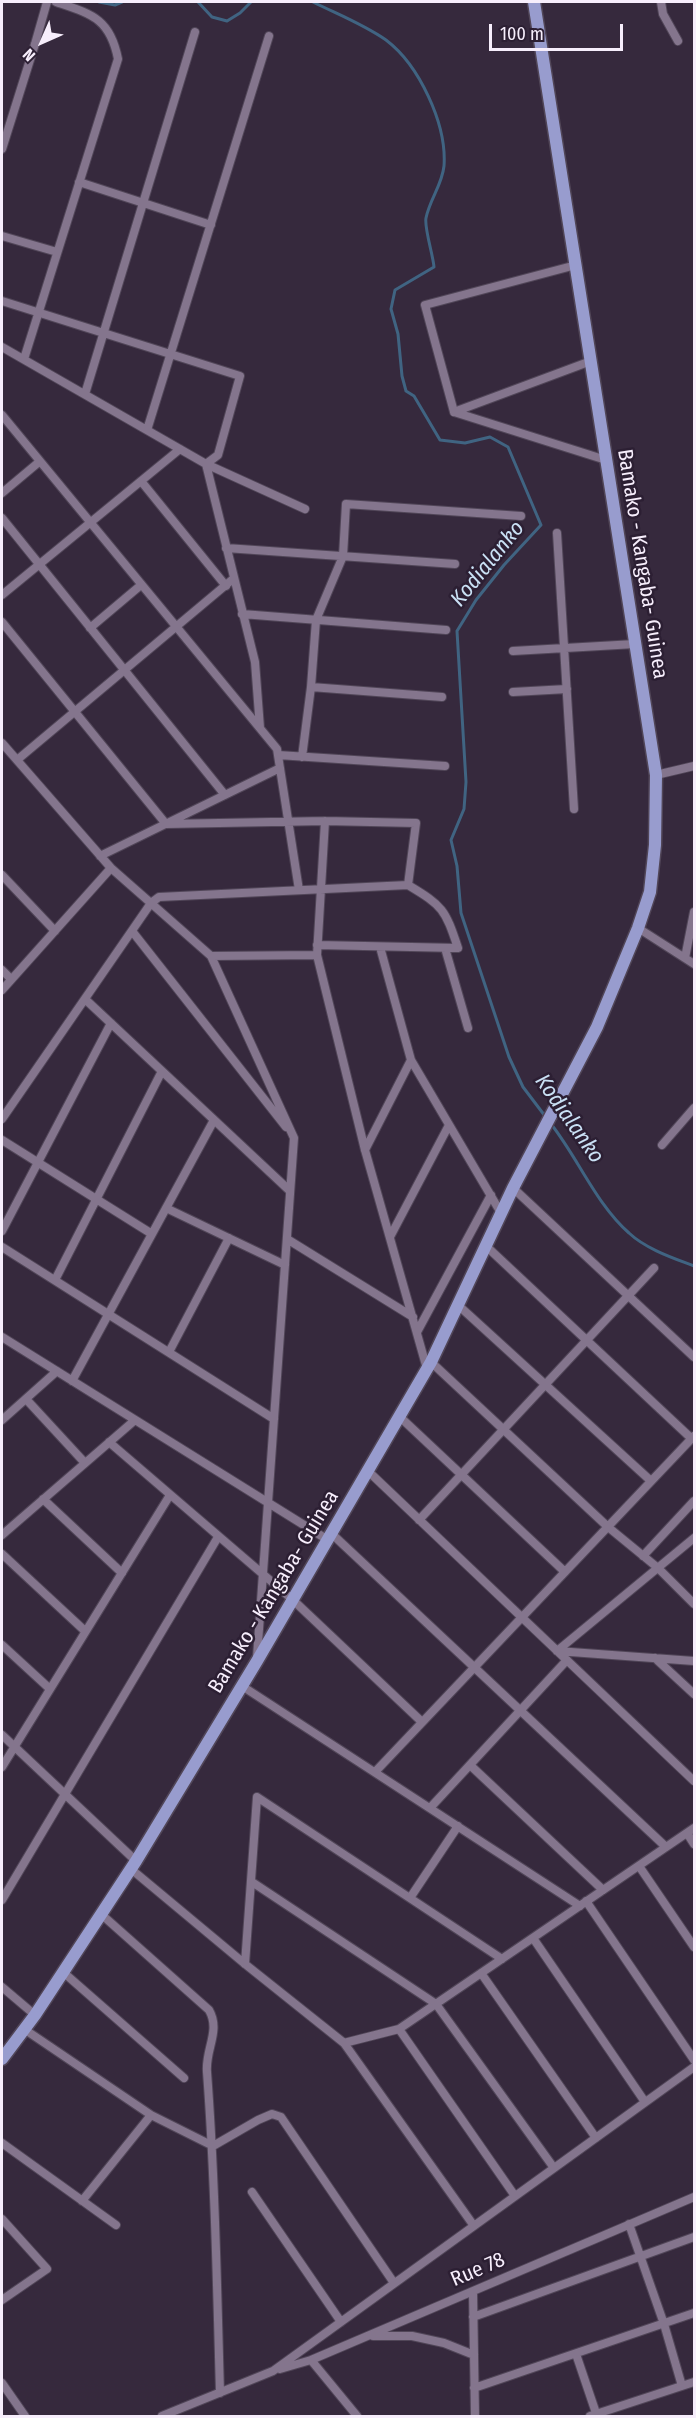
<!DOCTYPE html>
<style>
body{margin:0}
#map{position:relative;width:696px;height:2418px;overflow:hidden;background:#36293d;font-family:"Fira Sans Condensed",sans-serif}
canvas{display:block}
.frame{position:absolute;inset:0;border:3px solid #f7eefc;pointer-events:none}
.north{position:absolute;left:12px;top:12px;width:60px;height:60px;-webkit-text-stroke:4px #2c1f33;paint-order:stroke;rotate:225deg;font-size:16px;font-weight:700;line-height:24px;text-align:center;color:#f7eefc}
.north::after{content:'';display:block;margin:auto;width:21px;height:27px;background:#f7eefc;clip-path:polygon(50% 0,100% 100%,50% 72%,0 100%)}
.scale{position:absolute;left:489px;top:24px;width:134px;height:27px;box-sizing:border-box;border:3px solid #f7eefc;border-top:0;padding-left:8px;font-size:18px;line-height:21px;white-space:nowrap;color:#f7eefc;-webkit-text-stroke:4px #2c1f33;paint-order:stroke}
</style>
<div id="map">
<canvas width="696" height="2418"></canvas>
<div class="frame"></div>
<div class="north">N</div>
<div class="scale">100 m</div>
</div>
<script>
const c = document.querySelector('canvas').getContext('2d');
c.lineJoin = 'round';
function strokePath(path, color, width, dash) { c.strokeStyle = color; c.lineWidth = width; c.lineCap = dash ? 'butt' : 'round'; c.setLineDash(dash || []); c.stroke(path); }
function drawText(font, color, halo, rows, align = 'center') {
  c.font = font + ' "Fira Sans Condensed",sans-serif'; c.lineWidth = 5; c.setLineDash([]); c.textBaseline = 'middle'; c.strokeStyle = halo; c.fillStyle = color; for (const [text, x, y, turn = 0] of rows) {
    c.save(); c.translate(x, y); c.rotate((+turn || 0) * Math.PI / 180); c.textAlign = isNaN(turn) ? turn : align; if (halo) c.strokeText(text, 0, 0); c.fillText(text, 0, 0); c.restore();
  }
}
const stream = new Path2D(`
 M99,2L115,5L122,2
 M198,2L212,17L227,21L240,13L251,2
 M313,2C337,14 363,24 386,40C419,65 447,124 444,166C442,185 430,199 426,218C424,227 433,255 434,267L395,290L391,309L398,334L402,376L406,391L414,396L440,440L465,443L490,437L508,447L541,525L504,565L476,600L457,631L466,782L464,809L451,840L457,866L461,913L509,1057L523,1087L545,1116
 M551,1124C578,1158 596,1204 629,1233C646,1249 673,1258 694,1266`);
const street = new Path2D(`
 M661,2L663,14L678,41
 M2,149L35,44L47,2
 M79,182L211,225
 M2,236L57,252
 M2,301L240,376L218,455L206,464
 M2,347L206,464L305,509
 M24,359L118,59C110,18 91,14 56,2
 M85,394L195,32
 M454,412L425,305L576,265
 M454,412L606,460
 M454,412L591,361
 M2,415L277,749L299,890
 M147,430L269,36
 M206,464L255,662L260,728
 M141,481L226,586
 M2,493L39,462
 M2,518L225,795
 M557,533L574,809
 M226,548L455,564
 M2,595L180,449
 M242,614L446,630
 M2,622L166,824L325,821L416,823L408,885C443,906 445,909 458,948L317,945
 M90,628L141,585
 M513,651L635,644
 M311,687L442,697
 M513,692L567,689
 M2,743L111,868L211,956L294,1138L257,1657
 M278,755L445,766
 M302,757L311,687L316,620L343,556L346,504L521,516
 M17,760L233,579
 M656,775L694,766
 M325,821L317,955L365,1150L427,1369
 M100,856L280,768
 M2,875L55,931
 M638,928L694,964
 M132,931L286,1127
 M380,947L411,1060L501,1213
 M445,948L468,1028
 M211,956L317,955
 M685,958L694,912
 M2,970L11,979
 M2,990L111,868
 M85,999L290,1191
 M2,1119L151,903L159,897L408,885
 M2,1140L152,1234
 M662,1145L694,1108
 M365,1150L411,1060
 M513,1188L694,1357
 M166,1208L285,1265
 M2,1231L111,1023
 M390,1237L449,1125
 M287,1239L413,1317
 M486,1246L692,1439
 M2,1247L274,1419
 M55,1280L162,1071
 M458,1305L651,1481
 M417,1332L491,1195
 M2,1337L328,1540
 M169,1352L229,1238
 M431,1362L608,1527L658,1568L694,1604
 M72,1381L214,1120
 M26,1399L85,1463
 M400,1417L565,1572
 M2,1420L57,1371
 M109,1442L293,1600L422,1722
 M368,1471L694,1781
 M43,1499L122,1573
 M419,1520L654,1268
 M332,1534L666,1847
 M2,1535L135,1420
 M2,1554L85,1631
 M643,1556L694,1501
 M2,1645L50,1689
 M557,1651L694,1538
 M557,1651L694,1661
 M655,1658L694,1694
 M242,1686L580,1906
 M2,1735L136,1861
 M470,1765L603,1890
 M2,1767L170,1495
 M375,1772L694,1436
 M430,1808L567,1660
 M687,1833L694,1844
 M639,1866L694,1947
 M131,1869L245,1964L344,2043L474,2226
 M252,1882L436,2004L554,2168
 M410,1898L458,1826
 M2,1900L218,1537
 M586,1901L694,2060
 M101,1914L209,2010C221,2031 205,2049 207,2072C215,2179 217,2286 220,2393
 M533,1938L645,2102
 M245,1964L257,1797L502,1959
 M63,1972L184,2078
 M481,1973L596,2138
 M2,1987L35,2015
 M24,2029L151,2115L213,2146L258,2120L272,2114L281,2117L394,2283
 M399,2029L515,2196
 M344,2043L399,2029L694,1828
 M2,2143L116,2225
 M252,2192L341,2322
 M82,2201L151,2115
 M2,2219L47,2269L2,2300
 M629,2224L664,2324L682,2386
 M473,2292L475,2416
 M473,2317L694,2237
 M373,2336H412L444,2343L474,2355
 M576,2354L597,2416
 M311,2360L357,2416
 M280,2369L311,2360L694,2197
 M2,2383L25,2416
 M474,2388L694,2313
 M162,2416L273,2371L694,2067
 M590,2416L694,2382`);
const primary = new Path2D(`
 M2,2059L35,2015L136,1861L257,1661L431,1362L513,1188L597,1027L638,928L650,892L655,845L656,775L534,2`);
const streetNames = [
 ["Bamako - Kangaba- Guinea",642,564,81],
 ["Bamako - Kangaba- Guinea",274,1592,-59],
 ["Rue 78",478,2270,-23]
];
const waterNames = [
 ["Kodialanko",488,564,-51],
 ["Kodialanko",569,1119,55]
];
strokePath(stream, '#406482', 3);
strokePath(street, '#514658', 10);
strokePath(primary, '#514658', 15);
strokePath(street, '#84758d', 8);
strokePath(primary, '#989cce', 12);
drawText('21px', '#f7eefc', '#2c1f33', streetNames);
drawText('italic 22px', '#cae1f5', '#2c1f33', waterNames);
</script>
